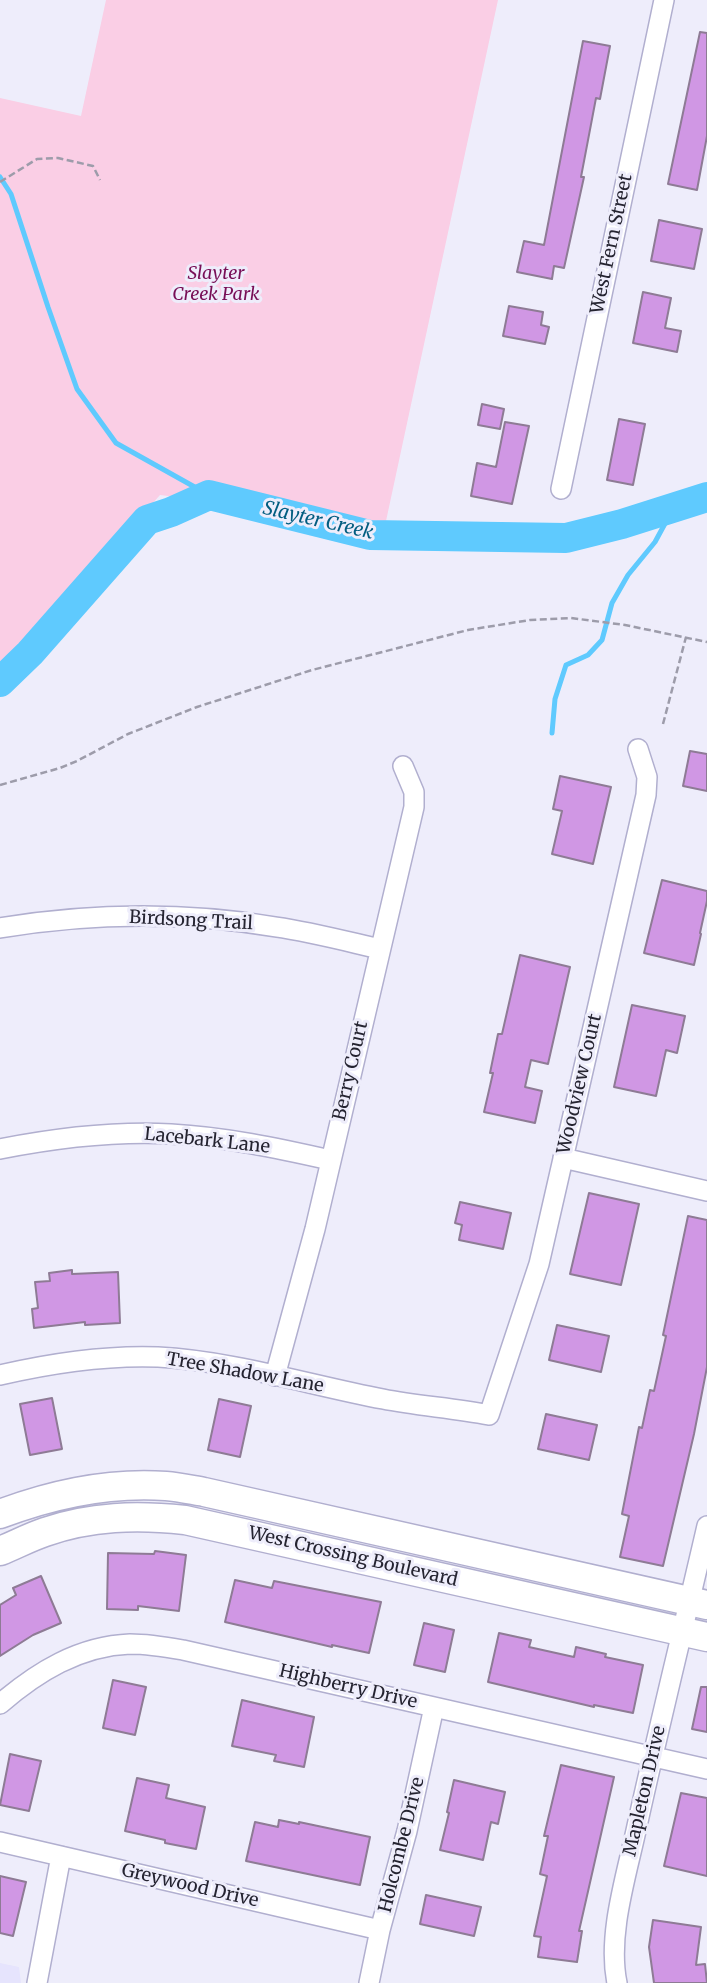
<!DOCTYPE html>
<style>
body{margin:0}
canvas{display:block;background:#eeedfb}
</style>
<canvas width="707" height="1983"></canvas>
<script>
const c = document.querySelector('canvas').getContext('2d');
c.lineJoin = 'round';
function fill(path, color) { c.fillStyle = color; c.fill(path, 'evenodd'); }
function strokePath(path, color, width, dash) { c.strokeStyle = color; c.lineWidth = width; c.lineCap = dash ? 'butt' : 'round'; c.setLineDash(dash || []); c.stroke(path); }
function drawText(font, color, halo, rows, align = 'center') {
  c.font = font + ' Merriweather,serif'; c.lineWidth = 6; c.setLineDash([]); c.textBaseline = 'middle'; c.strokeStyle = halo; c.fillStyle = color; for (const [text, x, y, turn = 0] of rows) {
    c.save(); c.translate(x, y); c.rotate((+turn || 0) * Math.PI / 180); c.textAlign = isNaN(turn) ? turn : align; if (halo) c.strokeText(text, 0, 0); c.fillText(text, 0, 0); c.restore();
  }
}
const built = new Path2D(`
 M0,1963L19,1967L21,1983H0Z`);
const green = new Path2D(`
 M106,0H498L386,521H371L160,495L0,675V98L81,116Z`);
const stream = new Path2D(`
 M0,177L11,194L48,307L77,389L116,443L209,495
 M552,733L555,699L566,665L588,655L602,640L612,603L628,575L655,542L674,507`);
const river = new Path2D(`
 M0,682L30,653L147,520L171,512L209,495L370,535L566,538L622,524L707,497`);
const building = new Path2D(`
 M700,32L707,33V136L697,190L668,184Z
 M583,41L610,46L600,99L596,98L581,177H584L564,268L554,266L552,279L517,272L524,241L544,245Z
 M659,220L702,229L694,269L651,261Z
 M643,292L671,298L665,328L681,331L677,352L633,343Z
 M509,306L543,312L541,325L549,327L545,344L503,336Z
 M482,404L504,409L500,429L478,425Z
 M619,419L645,424L633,485L607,480Z
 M505,422L529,426L512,504L471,496L477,463L496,467Z
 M690,751L707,754V791L683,786Z
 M560,776L611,787L593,864L552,854L562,811L553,809Z
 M662,880L707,891V901L700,933L701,934L694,965L644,953Z
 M520,955L570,967L548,1064L531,1060L525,1087L542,1091L535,1123L484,1112L493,1073H490L498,1034H502Z
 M632,1005L685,1016L677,1053L666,1050L656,1096L614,1087Z
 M589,1193L639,1204L621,1285L570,1274Z
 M460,1202L511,1213L503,1249L459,1240L462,1225L455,1223Z
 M688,1216L707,1220V1367L694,1434L663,1566L620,1557L629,1516L622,1514L639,1427L642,1428L650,1390L654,1391L666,1336L663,1335Z
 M72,1270V1274L118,1272L120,1323L85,1325V1322L34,1328L32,1309L38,1308L35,1282L50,1281L49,1273Z
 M557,1325L609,1336L601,1372L549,1360Z
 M52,1398L62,1449L30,1455L20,1404Z
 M219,1399L251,1406L240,1457L208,1450Z
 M546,1414L597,1425L589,1460L538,1449Z
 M155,1551L186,1555L179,1611L138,1606V1610L107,1609L108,1553L154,1554Z
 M41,1576L61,1623L33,1635L0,1656V1605L16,1595L13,1588Z
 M235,1580L272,1588L274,1581L381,1602L369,1653L332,1645V1647L225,1622Z
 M424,1623L454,1630L445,1672L414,1665Z
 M499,1633L531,1640L529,1647L574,1657L576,1647L606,1654L605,1657L643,1665L633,1713L594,1705V1707L488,1682Z
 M113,1680L146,1687L135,1735L103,1728Z
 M701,1687H707V1732L692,1729Z
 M242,1700L314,1717L304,1767L274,1761L276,1755L232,1746Z
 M10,1754L41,1761L29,1811L0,1805Z
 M561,1765L614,1777L579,1931H582L577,1962L538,1957L541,1937L534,1936L547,1876L540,1874L548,1836H544Z
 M137,1778L169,1785L166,1798L205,1807L196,1849L165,1843V1840L125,1831Z
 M454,1780L505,1792L498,1824L491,1822L483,1860L440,1850L449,1813L447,1812Z
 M681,1793L707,1798V1876L664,1866Z
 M279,1820L299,1824V1822L370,1837L360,1885L246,1861L255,1822L278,1827Z
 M0,1876L26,1882L13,1936L0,1933Z
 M426,1895L481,1907L474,1936L420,1924Z
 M653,1920L701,1927L696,1965L705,1964L707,1983H654L649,1947Z`);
const path = new Path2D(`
 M0,182L37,159L58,158L93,166L100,180
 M663,724L686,637
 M0,785L60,768L77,761L128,734L197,707L312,670L468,630L530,620L571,618L625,625L707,642`);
const street = new Path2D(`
 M561,489L664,0
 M0,928C91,913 185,912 276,927C311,932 345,941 380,949
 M0,1149C56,1138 114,1131 171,1134C225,1137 277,1148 330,1160
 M563,1158L707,1191
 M0,1375C52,1363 105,1355 158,1357C234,1361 309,1385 383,1399C418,1406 454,1408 489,1415L539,1264L646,795L647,777L638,749
 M275,1376L315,1229L414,807V792L403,766
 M0,1704C37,1672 79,1646 130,1644C148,1644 166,1647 183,1650L707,1769
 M0,1842L380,1930
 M37,1983L61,1856
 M369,1983L380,1930L407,1831L434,1707
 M617,1983C607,1934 627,1874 637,1826C659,1726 684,1626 707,1526`);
const secondary = new Path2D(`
 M0,1514C53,1494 110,1482 166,1486C179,1487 192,1490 204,1492L707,1605
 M0,1551C15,1545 30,1537 45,1532C91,1516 137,1515 185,1520L707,1637`);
const streetNames = [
 ["West Fern Street",612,244,-78],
 ["Birdsong Trail",191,921,3],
 ["Berry Court",351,1071,-77],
 ["Woodview Court",580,1084,-77],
 ["Lacebark Lane",207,1141,6],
 ["Tree Shadow Lane",245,1373,10],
 ["West Crossing Boulevard",353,1557,13],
 ["Highberry Drive",348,1687,13],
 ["Mapleton Drive",645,1791,-77],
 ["Holcombe Drive",402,1845,-76],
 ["Greywood Drive",190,1886,13]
];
const parkNames = [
 ["Slayter",216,274],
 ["Creek Park",216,295]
];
const waterNames = [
 ["Slayter Creek",318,521,13]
];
fill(built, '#e6e4fd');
fill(green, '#facee5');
strokePath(stream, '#5fcafe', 5);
strokePath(river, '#5fcafe', 30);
fill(building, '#d097e4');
strokePath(building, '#8e7b95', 2);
strokePath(street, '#b1afcf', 22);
strokePath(secondary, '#b1afcf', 31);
strokePath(path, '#9d9caa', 2.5, [7, 3.5]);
strokePath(street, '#fff', 19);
strokePath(secondary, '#fff', 28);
drawText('18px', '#252431', '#eeedfb', streetNames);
drawText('italic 18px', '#780f57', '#eeedfb', parkNames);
drawText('italic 19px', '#035d80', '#eeedfb', waterNames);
</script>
